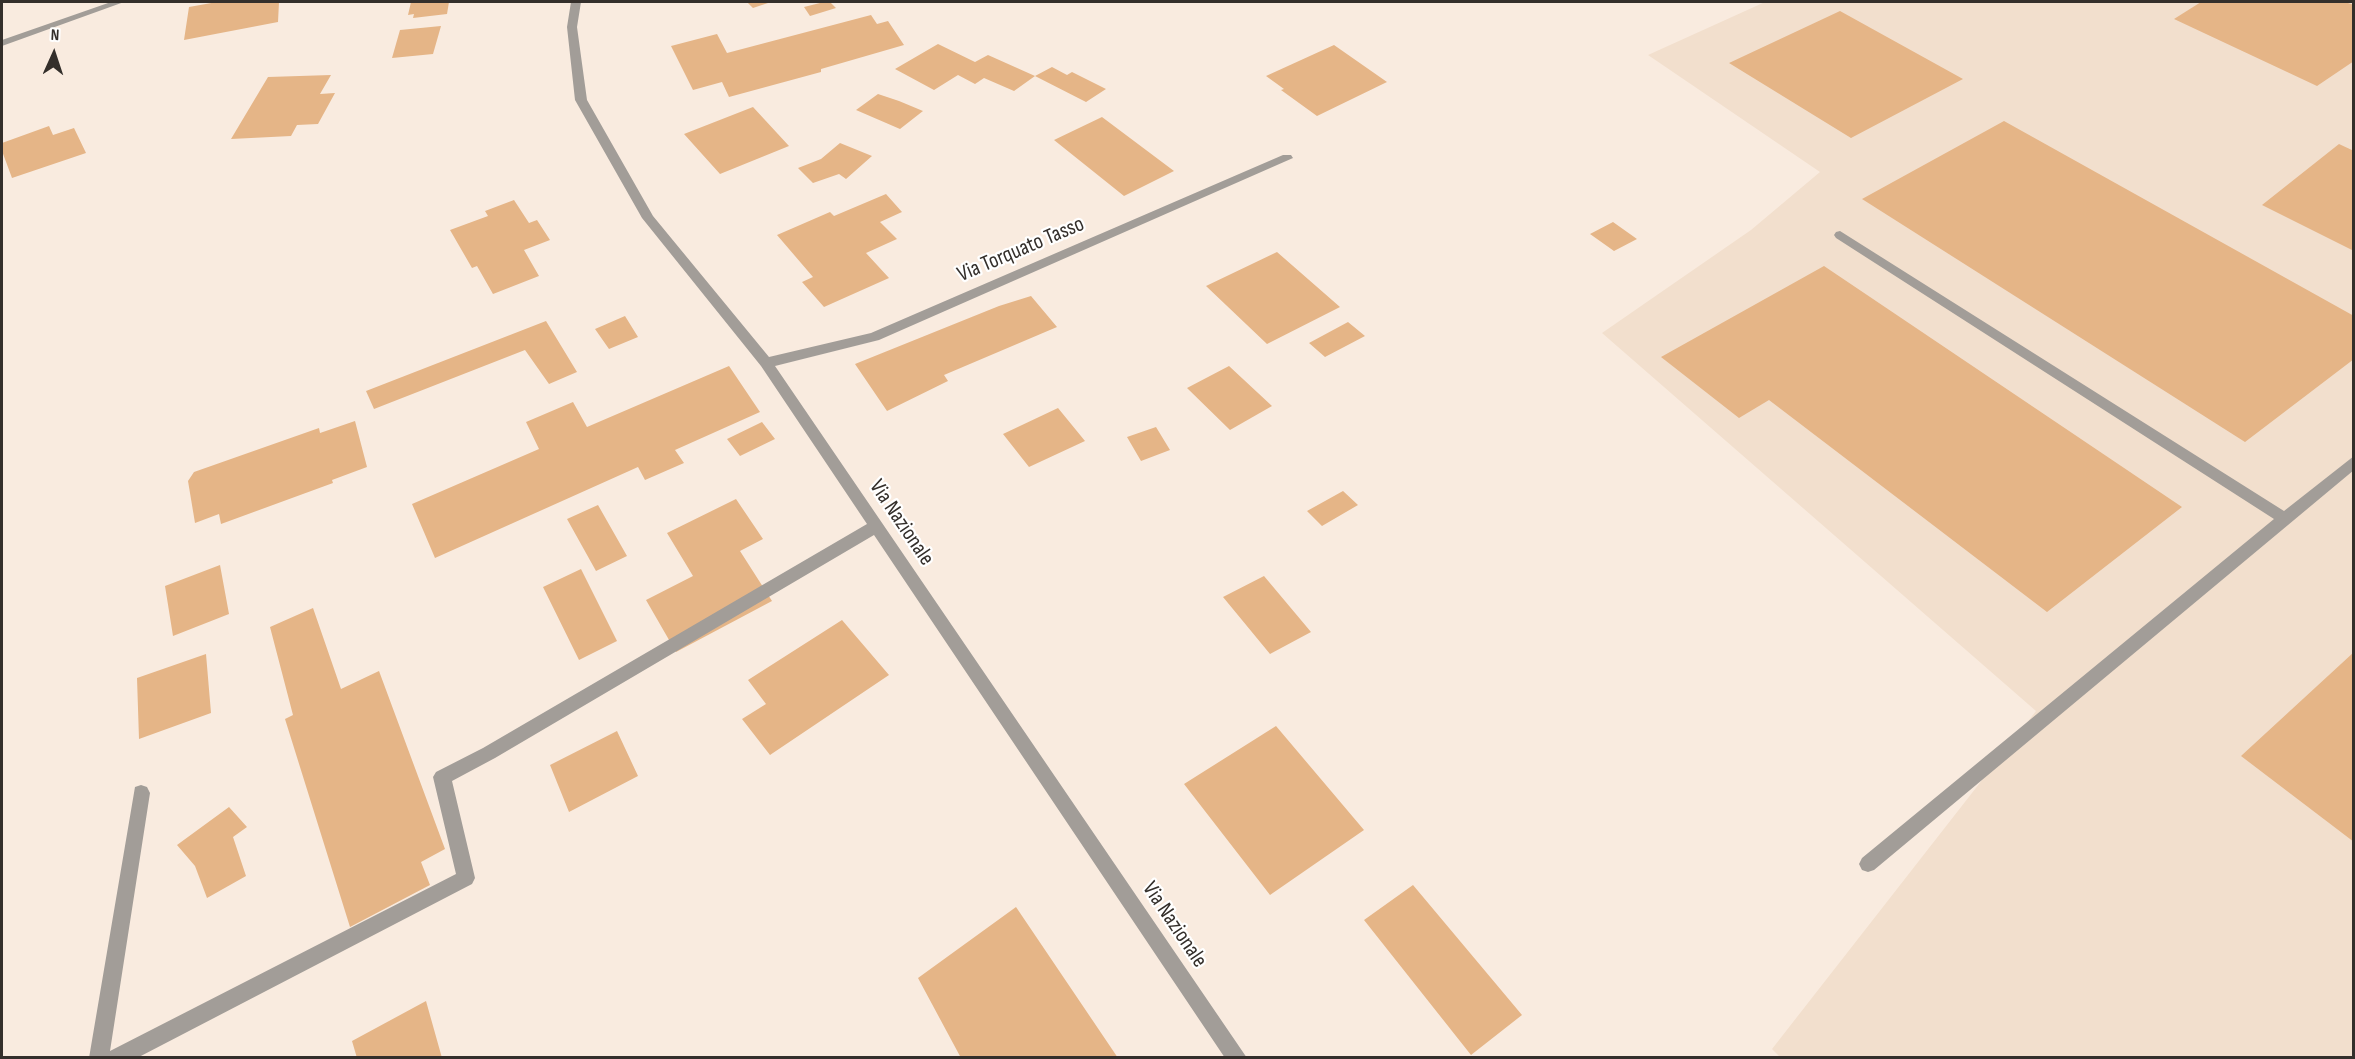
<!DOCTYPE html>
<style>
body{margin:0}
#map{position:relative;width:2355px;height:1059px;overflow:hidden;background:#f9ebdf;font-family:"Sofia Sans Condensed",sans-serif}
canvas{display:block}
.frame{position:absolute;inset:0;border:3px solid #342f2b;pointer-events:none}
.north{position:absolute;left:24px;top:24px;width:60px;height:60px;-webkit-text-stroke:4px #fff;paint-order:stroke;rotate:3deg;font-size:16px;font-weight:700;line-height:24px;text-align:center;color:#342f2b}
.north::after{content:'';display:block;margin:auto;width:21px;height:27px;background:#342f2b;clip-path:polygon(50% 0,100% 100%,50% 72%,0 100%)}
</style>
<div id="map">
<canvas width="2355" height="1059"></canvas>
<div class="frame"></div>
<div class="north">N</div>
</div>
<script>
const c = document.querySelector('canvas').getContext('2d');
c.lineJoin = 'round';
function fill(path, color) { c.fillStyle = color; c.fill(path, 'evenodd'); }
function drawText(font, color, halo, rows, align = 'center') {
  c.font = font + ' "Sofia Sans Condensed",sans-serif'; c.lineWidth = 4.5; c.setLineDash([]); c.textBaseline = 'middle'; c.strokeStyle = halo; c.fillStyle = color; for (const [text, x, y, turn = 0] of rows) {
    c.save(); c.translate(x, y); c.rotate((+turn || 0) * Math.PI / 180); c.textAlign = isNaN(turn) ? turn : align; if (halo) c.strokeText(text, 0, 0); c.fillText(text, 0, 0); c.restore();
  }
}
const built = new Path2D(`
 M1765,2H2353V1057H1780L1772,1049L2036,711L1602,333L1751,230L1820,172L1648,55Z`);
const building = new Path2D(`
 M217,2H279L278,22L184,40L189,7Z
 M411,2H449L447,14L413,18L414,14L408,15Z
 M747,2H771L753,8Z
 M824,2H830L836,8L810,16L804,7Z
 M2201,2H2345L2354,5V61L2317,86L2174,19Z
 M1840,11L1963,79L1851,138L1729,63Z
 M871,15L877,24L888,21L904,45L821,69V72L729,97L722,82L693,90L671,46L717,34L727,53Z
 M441,26L433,54L392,58L400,30Z
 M938,44L975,62L988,55L1035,76L1014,91L984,78L975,84L958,75L934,90L895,69Z
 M1334,45L1387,82L1317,116L1281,90L1284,89L1266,76Z
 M1052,67L1067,75L1072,72L1106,89L1086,102L1035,76Z
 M331,75L320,94L335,93L318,124L297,125L291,136L231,139L268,77Z
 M878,94L899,101L923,111L900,129L856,110Z
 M753,107L789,146L720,174L684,134Z
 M1102,117L1174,171L1124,196L1054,140Z
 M2004,121L2354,316V359L2245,442L1862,199Z
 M49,126L53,135L74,128L86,153L12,178L2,151V143Z
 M840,143L872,156L846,179L839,174L813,183L798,168L821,159Z
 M2339,144L2354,151V251L2262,205Z
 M886,194L902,212L880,222L897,239L866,253L889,278L824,307L802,282L813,277L777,235L830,212L834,216Z
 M514,200L529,223L537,220L550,240L524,250L539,276L493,294L477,266L472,268L450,230L488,216L485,211Z
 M1613,222L1637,239L1614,251L1590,234Z
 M1277,252L1340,307L1267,344L1206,286Z
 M1824,266L2182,507L2047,612L1769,400L1739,418L1661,357Z
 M1031,296L1057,327L944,375L948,381L887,411L855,364L999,306Z
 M625,316L638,337L609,349L595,329Z
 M546,321L577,372L549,384L525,350L374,409L366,391Z
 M1348,322L1365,336L1325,357L1309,343Z
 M729,366L760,412L675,450L684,463L645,480L638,467L435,558L412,504L539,449L526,422L573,402L587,427Z
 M1229,366L1272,406L1230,430L1187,388Z
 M1058,408L1085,441L1029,467L1003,434Z
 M355,421L367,467L332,480L333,483L221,524L219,514L195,523L188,481L194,472L319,428L320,433Z
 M762,422L775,439L740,456L727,439Z
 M1156,427L1170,450L1141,461L1127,437Z
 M1343,491L1358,505L1322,526L1307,511Z
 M736,499L763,539L740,551L772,601L676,652L646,600L693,576L667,533Z
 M598,505L627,556L596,571L567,519Z
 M220,565L229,614L173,636L165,586Z
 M581,569L617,641L579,660L543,587Z
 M1264,576L1311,632L1270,654L1223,597Z
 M313,608L341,689L379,671L445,849L421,862L430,885L350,927L285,719L293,715L270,627Z
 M842,620L889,675L770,755L742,719L766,704L748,680Z
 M2354,652V842L2241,756Z
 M206,654L211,713L139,739L137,678Z
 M1276,726L1364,830L1270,895L1184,784Z
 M617,731L638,776L569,812L550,765Z
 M229,807L247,827L233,837L246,876L207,898L195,866L177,845Z
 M1413,885L1522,1015L1471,1055L1364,920Z
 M1016,907L1118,1058H961L918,978Z
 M426,1001L442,1058H357L352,1041Z`);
const minor = new Path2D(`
 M111,2H124L2,46V40Z
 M571,2H581L577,27L587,100L653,216L769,357L871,333L1283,155H1291L1293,158L879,340L775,366L1247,1058H1225L874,535L495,758L452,781L475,878L472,884L137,1058H89L135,787L141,785L147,787L150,793L110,1051L456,874L433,777L436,772L483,748L867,524L761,366L642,218L575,100L567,27Z
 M1840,231L2284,511L2354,456V470L1874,870L1868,872L1862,870L1859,864L1862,858L2274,519L1836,238L1834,235L1836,232Z`);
const streetNames = [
 ["Via Torquato Tasso",1021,250,-23],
 ["Via Nazionale",901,523,56],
 ["Via Nazionale",1174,925,56]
];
fill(built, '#f2dfcd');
fill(building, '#e5b587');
fill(minor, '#a29d98');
drawText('22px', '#342f2b', '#fff', streetNames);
</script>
